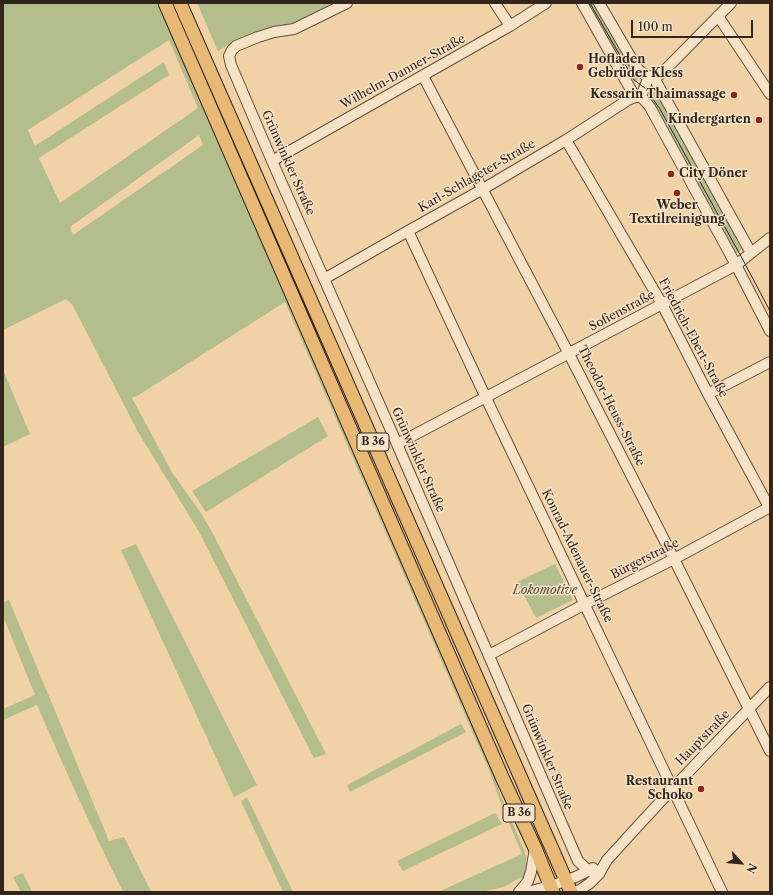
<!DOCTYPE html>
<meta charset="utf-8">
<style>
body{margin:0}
#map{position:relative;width:773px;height:895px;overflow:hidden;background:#f1d2a7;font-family:"Libre Caslon Text",serif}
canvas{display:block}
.frame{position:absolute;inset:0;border:4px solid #31251d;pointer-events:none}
.north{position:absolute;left:721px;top:843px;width:40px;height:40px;-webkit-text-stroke:3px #f6e2c6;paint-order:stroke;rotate:117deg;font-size:11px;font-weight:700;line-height:16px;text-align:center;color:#31251d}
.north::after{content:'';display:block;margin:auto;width:14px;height:18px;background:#31251d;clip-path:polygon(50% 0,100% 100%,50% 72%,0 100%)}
.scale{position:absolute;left:631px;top:20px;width:122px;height:18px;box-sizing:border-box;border:2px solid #31251d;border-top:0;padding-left:5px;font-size:12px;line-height:14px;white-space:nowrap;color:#31251d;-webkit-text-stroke:3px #f6e2c6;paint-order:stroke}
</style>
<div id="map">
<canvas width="773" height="895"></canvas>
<div class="frame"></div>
<div class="north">N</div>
<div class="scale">100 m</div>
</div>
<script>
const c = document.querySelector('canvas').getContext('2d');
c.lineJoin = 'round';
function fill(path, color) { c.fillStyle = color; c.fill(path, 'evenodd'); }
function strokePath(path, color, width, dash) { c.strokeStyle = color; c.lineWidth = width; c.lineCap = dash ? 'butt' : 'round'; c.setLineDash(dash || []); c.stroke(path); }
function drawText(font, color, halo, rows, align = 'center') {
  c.font = font + ' "Libre Caslon Text",serif'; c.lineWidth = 3; c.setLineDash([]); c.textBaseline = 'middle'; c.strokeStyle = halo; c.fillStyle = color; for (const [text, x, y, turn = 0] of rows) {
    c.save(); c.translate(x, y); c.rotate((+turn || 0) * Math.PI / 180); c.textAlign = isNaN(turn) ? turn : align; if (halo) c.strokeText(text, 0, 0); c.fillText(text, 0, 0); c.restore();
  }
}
const green = new Path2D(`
 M3,3H161L491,765L499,791L524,850C527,860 528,868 525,878H519L504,887L481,892H438L522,854L501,804L489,770L285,302L137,396L132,398L173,474L201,513L212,532L326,754L314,758L198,530L138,432L72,304L66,299L3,330ZM169,40L198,108L60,203L39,158L169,75L164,62L35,146L28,130ZM199,135L203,145L73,235L70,227Z
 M197,3H333L291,25L272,27L259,30L230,44L218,51Z
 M586,3H593L638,79L635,82L628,74Z
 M652,90H655L682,133L737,233L736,240L742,249L736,253L730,244L726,242L649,97Z
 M3,370L30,434L3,447Z
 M318,417L328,436L206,512L192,491Z
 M136,544L257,785L234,797L121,550Z
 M555,564L573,600L536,618L517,582Z
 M9,600L109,841L124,837L151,892H123C93,831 64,768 37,705L3,720V709L35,695L3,616V603Z
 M461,724L466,732L350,792L347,785Z
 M247,797L293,892H283L241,801Z
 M495,813L502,824L403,871L397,861Z
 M23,873L32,892H21L13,877Z`);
const minor = new Path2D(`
 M347,3L294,29L274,32L258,37L236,46L232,50L229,56L231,65L272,161L397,444L578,861L589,871
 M495,3L510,26
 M582,3L635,97
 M599,3L637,68C644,76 653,80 662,73L731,3
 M718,16L770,94
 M423,76L569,354L674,559L770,751
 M653,76L751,253
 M641,97L646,102L650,107L736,265L770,331
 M641,97L649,76
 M566,140L662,304L708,394L770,509
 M272,161L510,26L546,3
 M408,231L486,398L722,892
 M324,279L408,231L483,189L566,140L628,100L635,97H641
 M708,394L770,362
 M397,444L736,265L770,238
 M489,655L585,604L674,559L770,507
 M519,892L528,881L531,872L535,848
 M528,892C551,886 573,880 593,868
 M574,892L580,890L590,883L599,874L607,860L637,827L673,788L770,687`);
const major = new Path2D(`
 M165,3L502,777L535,848L553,892
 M180,3L571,892`);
const tram = new Path2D(`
 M590,3L634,80L645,88L660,109L743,260L770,311`);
const markers = [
 [580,67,4,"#8f2418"],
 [734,95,4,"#8f2418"],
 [759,120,4,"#8f2418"],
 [671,174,4,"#8f2418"],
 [677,193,4,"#8f2418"],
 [701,789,4,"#8f2418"]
];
const shields = [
 [373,442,32],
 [519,813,32]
];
const shieldNames = [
 ["B 36",373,442],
 ["B 36",519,813]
];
const poiNames = [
 ["Hofladen",588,60,"left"],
 ["Gebrüder Kless",588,74,"left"],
 ["Kessarin Thaimassage",726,95],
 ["Kindergarten",751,120],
 ["City Döner",679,174,"left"],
 ["Weber",677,206,"center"],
 ["Textilreinigung",677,220,"center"],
 ["Restaurant",693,782],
 ["Schoko",693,796]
];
const streetNames = [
 ["Wilhelm-Danner-Straße",403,72,-29],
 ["Grünwinkler Straße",288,163,66],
 ["Karl-Schlageter-Straße",477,176,-30],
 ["Sofienstraße",622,311,-28],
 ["Friedrich-Ebert-Straße",693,338,62],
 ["Theodor-Heuss-Straße",611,406,63],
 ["Grünwinkler Straße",418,460,66],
 ["Konrad-Adenauer-Straße",577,556,64],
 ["Bürgerstraße",645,559,-27],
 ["Hauptstraße",703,738,-46],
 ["Grünwinkler Straße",547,757,67]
];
const parkNames = [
 ["Lokomotive",545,591]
];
fill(green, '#b4bd8c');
strokePath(minor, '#615040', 12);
strokePath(major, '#31251d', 15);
strokePath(minor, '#f6e2c6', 10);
strokePath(major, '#e8b974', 13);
strokePath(tram, '#31251d', 1);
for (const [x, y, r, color] of markers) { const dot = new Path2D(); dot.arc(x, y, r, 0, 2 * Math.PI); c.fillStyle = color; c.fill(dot); strokePath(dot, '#f6e2c6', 1.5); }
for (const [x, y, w] of shields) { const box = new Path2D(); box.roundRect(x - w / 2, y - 9, w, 18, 3); c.fillStyle = '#f6e2c6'; c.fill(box); strokePath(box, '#31251d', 1); }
drawText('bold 11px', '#31251d', null, shieldNames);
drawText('bold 12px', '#31251d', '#f6e2c6', poiNames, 'right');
drawText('12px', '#31251d', '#f6e2c6', streetNames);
drawText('italic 12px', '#524b39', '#f6e2c6', parkNames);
</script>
